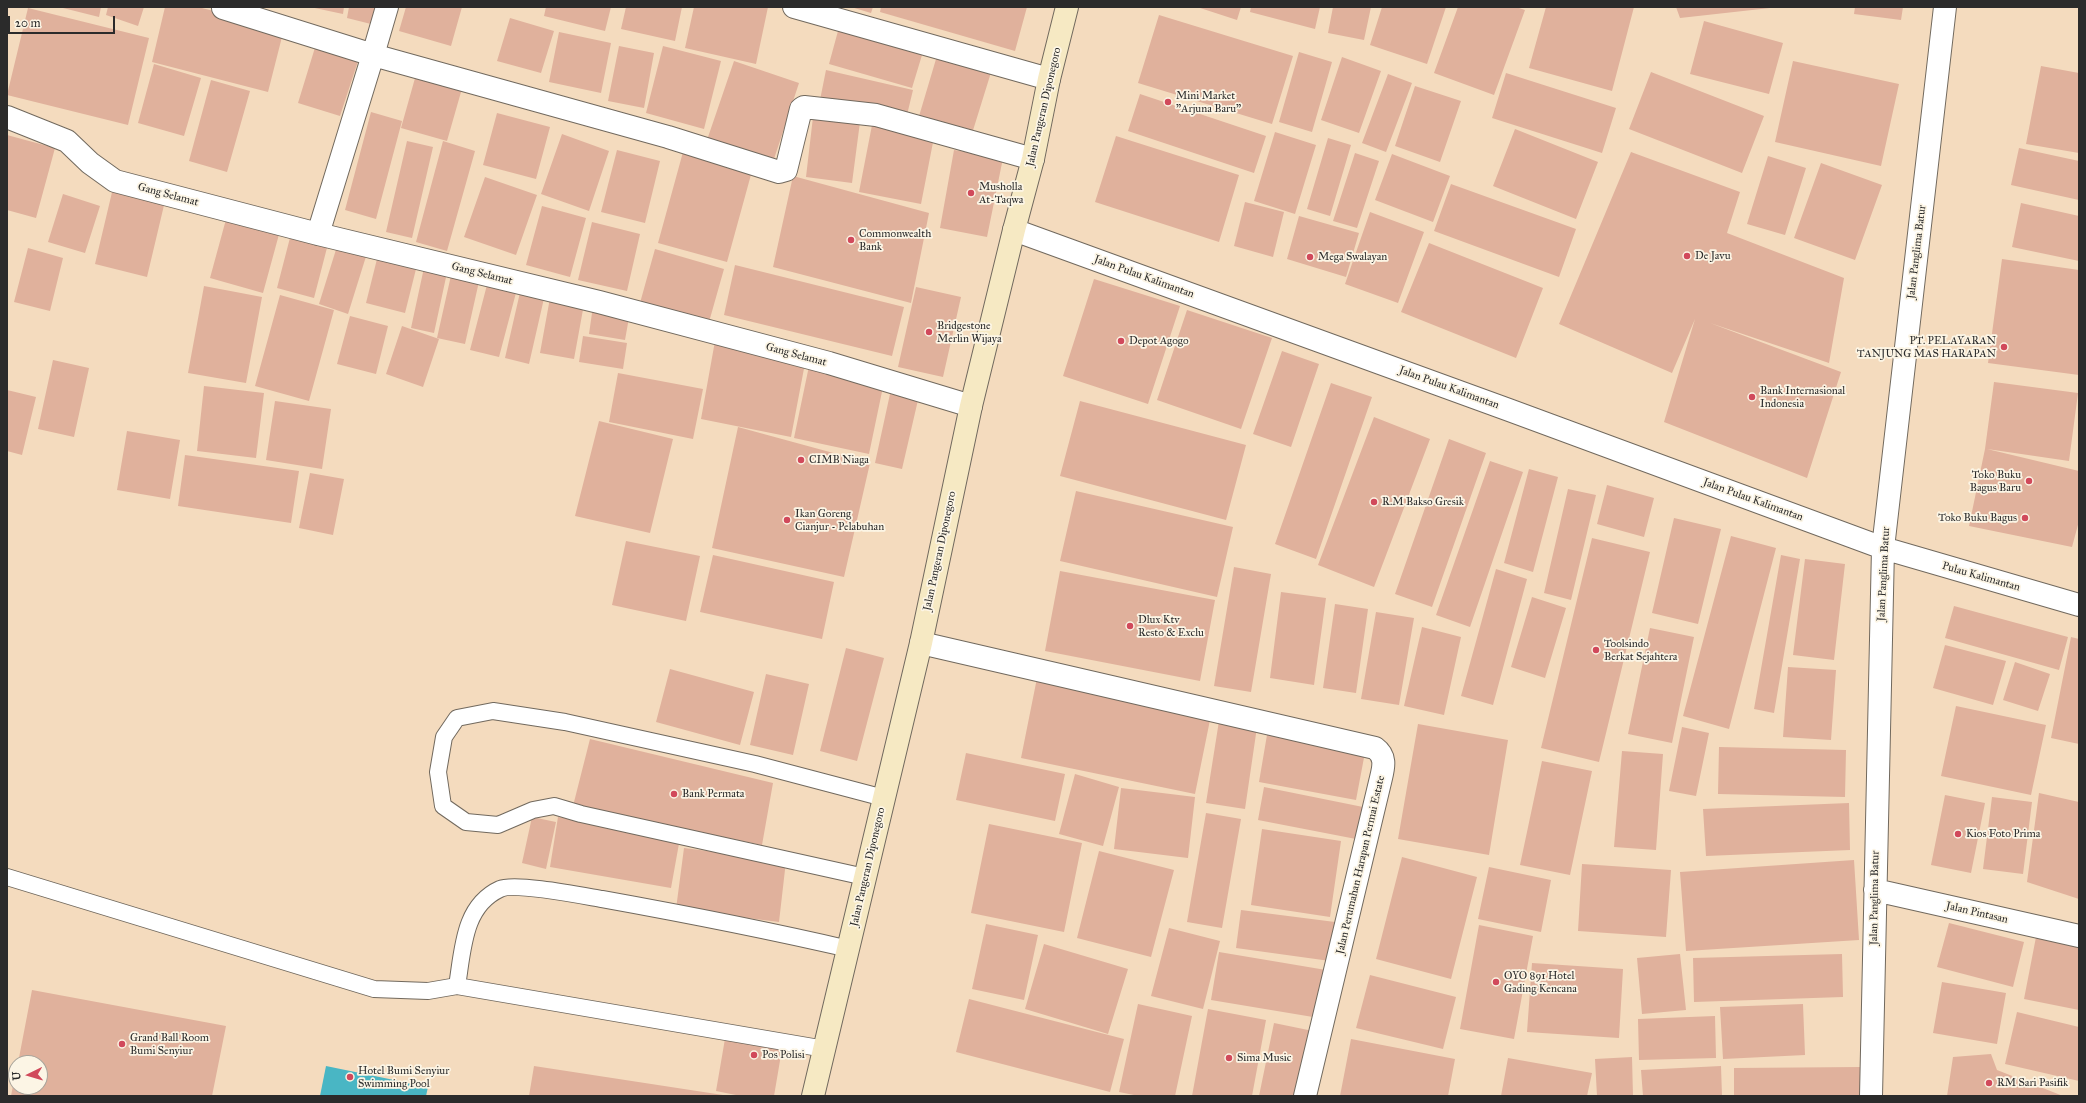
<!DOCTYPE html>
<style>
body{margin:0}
#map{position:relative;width:2086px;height:1103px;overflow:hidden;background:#f4dbbe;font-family:"IM FELL Great Primer",serif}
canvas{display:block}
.frame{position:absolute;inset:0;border:8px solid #2b2b2b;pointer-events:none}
.north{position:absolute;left:8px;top:1055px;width:40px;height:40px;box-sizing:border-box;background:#fcf5e5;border:1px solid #a8a49b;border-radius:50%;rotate:265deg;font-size:11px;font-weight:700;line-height:16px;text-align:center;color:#2b2b2b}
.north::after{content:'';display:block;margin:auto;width:14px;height:18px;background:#d1495b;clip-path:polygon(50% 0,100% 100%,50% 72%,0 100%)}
.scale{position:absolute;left:8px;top:16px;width:107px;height:18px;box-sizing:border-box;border:2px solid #2b2b2b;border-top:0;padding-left:5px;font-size:12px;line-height:14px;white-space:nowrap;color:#2b2b2b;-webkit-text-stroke:3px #fcf5e5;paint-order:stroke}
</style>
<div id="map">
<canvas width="2086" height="1103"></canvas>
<div class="frame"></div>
<div class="north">U</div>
<div class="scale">20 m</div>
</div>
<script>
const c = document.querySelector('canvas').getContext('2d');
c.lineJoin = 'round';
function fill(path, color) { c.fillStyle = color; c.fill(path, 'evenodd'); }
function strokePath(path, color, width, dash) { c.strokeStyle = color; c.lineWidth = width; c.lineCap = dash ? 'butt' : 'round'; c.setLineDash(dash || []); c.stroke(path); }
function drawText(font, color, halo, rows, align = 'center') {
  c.font = font + ' "IM FELL Great Primer",serif'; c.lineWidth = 3.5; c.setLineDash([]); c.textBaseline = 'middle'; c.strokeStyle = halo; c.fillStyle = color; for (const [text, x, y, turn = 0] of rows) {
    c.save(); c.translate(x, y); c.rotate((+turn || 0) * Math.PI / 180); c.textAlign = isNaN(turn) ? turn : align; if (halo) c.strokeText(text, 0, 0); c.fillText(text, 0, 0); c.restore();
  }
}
const water = new Path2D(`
 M326,1066L428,1087L426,1096H320Z`);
const building = new Path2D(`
 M59,7H101L99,17Z
 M108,7H144L138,26L106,15Z
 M165,7H198L284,29L268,92L152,62Z
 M310,7H344L343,14Z
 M349,7H379L375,25L347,18Z
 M406,7H462L451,46L399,31Z
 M546,7H611L605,31L544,16Z
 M626,7H682L675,41L621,29Z
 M694,7H768L756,64L685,48Z
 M851,7H873L871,13Z
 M881,7H1027L1015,51L880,12Z
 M1197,7H1241L1237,20Z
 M1251,7H1320L1315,29L1250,12Z
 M1333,7H1371L1364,40L1328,33Z
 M1382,7H1446L1427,64L1370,45Z
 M1458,7H1516L1525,10L1494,95L1434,73Z
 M1546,7H1634L1612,91L1529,68Z
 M1676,7H1770V8L1680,18Z
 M1855,7H1903L1901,20L1854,14Z
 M28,8L149,38L128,125L7,95Z
 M1159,15L1293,56L1272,124L1138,83Z
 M510,18L554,31L541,73L497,61Z
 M1704,21L1783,43L1769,94L1690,74Z
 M838,31L922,55L912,88L829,64Z
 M559,32L611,43L601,93L549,82Z
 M317,41L360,55L340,116L298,103Z
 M619,46L654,53L644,108L608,101Z
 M663,46L721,61L704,129L646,113Z
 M939,49L993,66L970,140L917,123Z
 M1299,52L1332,62L1312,132L1279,122Z
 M1342,57L1381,71L1359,133L1321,120Z
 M734,61L799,83L773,162L707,140Z
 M1793,61L1899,84L1881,166L1775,142Z
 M154,64L201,78L184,136L138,123Z
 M2041,66L2079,73V153L2026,144Z
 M826,70L913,90L906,119L820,100Z
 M417,71L463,85L447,141L401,128Z
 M1651,72L1764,116L1742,173L1629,129Z
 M1506,73L1616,108L1602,153L1492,118Z
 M1388,74L1412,83L1386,152L1362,143Z
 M211,80L250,91L227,172L189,161Z
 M1415,86L1461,101L1440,162L1395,146Z
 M1140,94L1266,136L1254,173L1128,131Z
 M371,112L402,121L376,219L345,210Z
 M497,113L550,127L536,179L483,165Z
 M813,117L860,122L852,183L806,177Z
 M873,120L935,132L921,204L859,192Z
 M1515,129L1598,162L1576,219L1493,186Z
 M1275,132L1316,145L1295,214L1254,201Z
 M562,134L609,151L589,211L541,194Z
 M7,135L55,148L36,218L7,210Z
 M1116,136L1239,175L1219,242L1095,202Z
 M1328,138L1351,145L1330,216L1307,209Z
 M407,141L433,147L412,238L386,232Z
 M443,141L475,151L447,251L416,242Z
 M2019,148L2079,161V200L2011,185Z
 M617,150L660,161L645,223L601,212Z
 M954,150L1003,158L987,237L940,228Z
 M683,152L752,171L727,262L658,243Z
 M1631,152L1740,192L1727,233L1844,278L1829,363L1710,323L1841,372L1807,478L1664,422L1695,319L1672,373L1559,324Z
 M1355,153L1379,161L1357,228L1333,221Z
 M1392,154L1450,176L1433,222L1375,200Z
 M1768,156L1806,168L1785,235L1747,224Z
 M1821,163L1882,185L1855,260L1794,238Z
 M793,176L929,213L911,303L773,267Z
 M485,177L537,195L516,255L464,237Z
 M1451,184L1576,229L1559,277L1434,231Z
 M113,188L165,201L147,277L95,264Z
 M63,194L100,206L85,253L48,242Z
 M1245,202L1284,212L1273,257L1234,246Z
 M2021,203L2079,216V261L2012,247Z
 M542,206L586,218L570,277L526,265Z
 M228,212L281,227L263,293L210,278Z
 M1370,212L1424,232L1398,303L1345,284Z
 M1299,216L1359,233L1346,277L1287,259Z
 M592,222L640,234L627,291L578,280Z
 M292,230L329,240L314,298L277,288Z
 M339,240L368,250L348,314L319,304Z
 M1429,243L1543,288L1516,358L1401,312Z
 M28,248L63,258L50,311L14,302Z
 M655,249L724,269L709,322L640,303Z
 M379,251L418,261L405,313L366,303Z
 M2002,259L2079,270V375L1988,363Z
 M425,263L448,268L434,333L411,328Z
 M735,265L904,307L892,356L724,315Z
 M452,271L480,277L465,344L437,338Z
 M1094,279L1180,306L1148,404L1063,376Z
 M488,281L517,289L499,357L470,350Z
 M204,286L262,297L246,383L188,373Z
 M916,287L961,297L943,377L898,367Z
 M521,288L545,294L529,364L505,358Z
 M280,295L334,310L309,401L255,386Z
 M550,298L584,304L574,359L540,353Z
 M593,306L630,312L625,340L589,334Z
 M1187,310L1272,338L1241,429L1157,400Z
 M350,316L388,326L376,374L337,364Z
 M402,326L439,339L423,387L386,374Z
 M583,336L627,343L623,369L579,362Z
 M715,341L806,358L791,437L701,419Z
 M1282,351L1319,364L1291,447L1253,434Z
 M53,360L89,368L74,437L38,429Z
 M809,366L884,382L869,454L794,438Z
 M618,373L703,389L693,439L609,422Z
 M1994,382L2078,393L2069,461L1987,449L2079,471V521L2072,547L1969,526L1985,449Z
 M1331,383L1372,397L1316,559L1275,544Z
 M204,386L264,393L256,458L197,451Z
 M7,390L36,397L22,455L7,451Z
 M890,394L918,400L902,469L875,463Z
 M275,401L331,409L322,469L266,460Z
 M1080,401L1246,445L1226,520L1060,476Z
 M1374,417L1430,439L1374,587L1318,565Z
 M599,421L673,439L650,533L575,516Z
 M738,427L870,463L844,577L712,548Z
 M127,431L180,440L170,499L117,490Z
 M1449,439L1486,453L1432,607L1395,594Z
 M185,455L299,471L291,523L178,506Z
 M1490,461L1523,472L1470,627L1436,615Z
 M1529,469L1558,477L1533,572L1504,563Z
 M310,473L344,479L333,535L299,528Z
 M1607,485L1654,498L1644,537L1597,524Z
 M1568,489L1596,495L1571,600L1544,593Z
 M1076,491L1233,527L1217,597L1060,561Z
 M1674,518L1721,529L1698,624L1652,613Z
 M1731,536L1776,548L1729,729L1683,716Z
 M1592,538L1650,552L1599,762L1541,748Z
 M626,541L700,556L686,621L612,605Z
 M713,555L834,582L822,639L700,612Z
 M1781,555L1800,559L1774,713L1754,709Z
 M1805,559L1845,564L1834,660L1793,655Z
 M1234,567L1271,574L1251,692L1214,686Z
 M1496,569L1527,579L1493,705L1461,696Z
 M1060,571L1215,600L1200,681L1045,651Z
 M1281,592L1326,598L1314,685L1270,678Z
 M1532,597L1566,608L1545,678L1511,667Z
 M1335,604L1368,609L1356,693L1323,688Z
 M1954,606L2068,637L2059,670L1945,638Z
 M1376,612L1414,618L1399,705L1361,699Z
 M1422,627L1461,637L1444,715L1404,706Z
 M1650,628L1694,637L1672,743L1628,734Z
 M2071,637L2079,639V744L2051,738Z
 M1945,645L2006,661L1993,705L1933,688Z
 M846,648L884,658L857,761L820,751Z
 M2015,662L2050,674L2038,711L2003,700Z
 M1788,667L1836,670L1831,740L1783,737Z
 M670,669L754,692L740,745L656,722Z
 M766,674L809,684L793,755L750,745Z
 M1037,678L1211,715L1195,794L1021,758Z
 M1956,706L2046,725L2031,795L1941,776Z
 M1219,721L1257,727L1245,809L1206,803Z
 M1418,724L1508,740L1489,855L1398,839Z
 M1682,727L1709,733L1696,796L1669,791Z
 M1268,729L1366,747L1356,800L1259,782Z
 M590,739L773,783L762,845L573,806Z
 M1719,747L1846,750L1845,797L1718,794Z
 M1622,751L1663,754L1656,850L1614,847Z
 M966,753L1065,774L1055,821L956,800Z
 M1542,761L1592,771L1570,875L1520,865Z
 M1075,774L1119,787L1103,846L1059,834Z
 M1264,787L1363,807L1356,839L1258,820Z
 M1121,788L1195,797L1188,858L1114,849Z
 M2039,793L2079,802V899L2027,882Z
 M1945,795L1985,803L1971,873L1931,865Z
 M1992,797L2032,802L2023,874L1983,869Z
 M1849,803L1850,850L1706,856L1703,809Z
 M1206,813L1241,819L1222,928L1187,922Z
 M532,817L556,822L546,869L522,863Z
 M558,817L680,838L671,888L550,867Z
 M989,824L1082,843L1064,932L971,913Z
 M1262,829L1341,841L1330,917L1251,905Z
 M684,848L786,861L779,922L676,909Z
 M1099,851L1174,870L1151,957L1077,938Z
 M1402,857L1477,877L1451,979L1376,959Z
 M1854,860L1859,940L1686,951L1680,872Z
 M1582,864L1671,870L1666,937L1578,931Z
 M1489,867L1551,880L1541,932L1478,919Z
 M1241,910L1335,922L1330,961L1236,948Z
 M1949,923L2024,942L2013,987L1937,967Z
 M986,924L1038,935L1024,1000L972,989Z
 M1479,925L1533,936L1514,1039L1460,1029Z
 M1169,928L1220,941L1203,1009L1151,996Z
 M2036,937L2079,946V1010L2024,999Z
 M1044,944L1128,969L1108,1034L1025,1009Z
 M1219,952L1326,970L1319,1018L1211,1000Z
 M1680,954L1686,1010L1642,1014L1637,958Z
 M1842,954L1843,997L1694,1002L1693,958Z
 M1532,963L1623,969L1619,1038L1527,1032Z
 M1370,975L1456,997L1443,1049L1356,1028Z
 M1942,982L2006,993L1997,1044L1933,1033Z
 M32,990L226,1026L212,1096H11L15,1075L16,1087H40V1063H18Z
 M969,999L1124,1039L1110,1092L956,1052Z
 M1138,1004L1192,1016L1175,1096H1139L1119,1092Z
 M1803,1004L1805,1055L1723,1059L1720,1007Z
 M1208,1009L1266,1020L1252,1096H1192Z
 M2017,1012L2079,1027V1081L2005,1064Z
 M1715,1016L1716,1058L1639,1060L1638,1019Z
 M1274,1023L1313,1031L1300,1096H1259Z
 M726,1033L783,1043L774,1096H741L716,1091Z
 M1351,1039L1455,1059L1448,1096H1340Z
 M1991,1054L1997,1070L2063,1096H1947L1953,1057Z
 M1632,1057L1633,1096H1597L1595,1059Z
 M1508,1058L1592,1073L1587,1096H1501Z
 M534,1066L723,1095V1096H529Z
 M1721,1066L1722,1096H1643L1641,1070Z
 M1860,1067V1096H1734V1068Z`);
const lane = new Path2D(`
 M7,877L374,989L428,991L457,986
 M865,877L581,814L554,806L533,810L498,825L466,822L443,806L438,772L444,737L457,718L493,711L565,722L755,764L884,798
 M825,1049L457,986C463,950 463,906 500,889C514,882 584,896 602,899C685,914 767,930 849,949`);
const street = new Path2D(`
 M794,7L1049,79
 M223,8L373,55L387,7
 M7,117L67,141L90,163L115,181L318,234L599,302L829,363L971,406
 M1014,230L1509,410L1883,548L2079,605
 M318,234L373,55L668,137L779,172L786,170L801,109L804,107L876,115L1033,159
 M921,643L1375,748C1386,756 1384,766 1381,778L1305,1096
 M1875,890L2079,936
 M1871,1096L1883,548L1945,7`);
const secondary = new Path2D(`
 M813,1096L921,643L971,406L1014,230L1033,159L1049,79L1067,7`);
const markers = [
 [1168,102,4,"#d1495b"],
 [971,193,4,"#d1495b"],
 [851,240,4,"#d1495b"],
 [1687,256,4,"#d1495b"],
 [1310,257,4,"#d1495b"],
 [929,332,4,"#d1495b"],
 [1121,341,4,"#d1495b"],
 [2004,347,4,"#d1495b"],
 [1752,397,4,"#d1495b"],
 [801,460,4,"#d1495b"],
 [2029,481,4,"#d1495b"],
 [1374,502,4,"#d1495b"],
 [2025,518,4,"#d1495b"],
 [787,520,4,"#d1495b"],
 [1130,626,4,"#d1495b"],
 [1596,650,4,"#d1495b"],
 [674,794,4,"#d1495b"],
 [1958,834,4,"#d1495b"],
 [1496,982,4,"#d1495b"],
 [122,1044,4,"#d1495b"],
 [754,1055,4,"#d1495b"],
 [1229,1058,4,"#d1495b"],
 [350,1077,4,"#d1495b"],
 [1989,1083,4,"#d1495b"]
];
const poiNames = [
 ["Mini Market",1176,96],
 ["\"Arjuna Baru\"",1176,109],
 ["Musholla",979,187],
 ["At-Taqwa",979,200],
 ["Commonwealth",859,234],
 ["Bank",859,247],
 ["De Javu",1695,256],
 ["Mega Swalayan",1318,257],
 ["Bridgestone",937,326],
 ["Merlin Wijaya",937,339],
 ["Depot Agogo",1129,341],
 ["PT. PELAYARAN",1996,341,"right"],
 ["TANJUNG MAS HARAPAN",1996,354,"right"],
 ["Bank Internasional",1760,391],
 ["Indonesia",1760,404],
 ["CIMB Niaga",809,460],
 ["Toko Buku",2021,475,"right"],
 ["Bagus Baru",2021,488,"right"],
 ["R.M Bakso Gresik",1382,502],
 ["Ikan Goreng",795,514],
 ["Cianjur - Pelabuhan",795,527],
 ["Toko Buku Bagus",2017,518,"right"],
 ["Dlux Ktv",1138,620],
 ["Resto & Exclu",1138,633],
 ["Toolsindo",1604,644],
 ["Berkat Sejahtera",1604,657],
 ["Bank Permata",682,794],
 ["Kios Foto Prima",1966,834],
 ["OYO 891 Hotel",1504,976],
 ["Gading Kencana",1504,989],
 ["Grand Ball Room",130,1038],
 ["Bumi Senyiur",130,1051],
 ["Pos Polisi",762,1055],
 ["Sima Music",1237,1058],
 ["Hotel Bumi Senyiur",358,1071],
 ["Swimming Pool",358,1084],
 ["RM Sari Pasifik",1997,1083]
];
const streetNames = [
 ["Jalan Pangeran Diponegoro",1044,107,-77],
 ["Gang Selamat",168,195,15],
 ["Jalan Panglima Batur",1917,252,-83],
 ["Gang Selamat",482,274,14],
 ["Jalan Pulau Kalimantan",1144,277,20],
 ["Gang Selamat",796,355,15],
 ["Jalan Pulau Kalimantan",1449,388,20],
 ["Jalan Pulau Kalimantan",1753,500,20],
 ["Jalan Pangeran Diponegoro",940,551,-78],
 ["Jalan Panglima Batur",1884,574,-87],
 ["Pulau Kalimantan",1981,577,16],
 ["Jalan Perumahan Harapan Permai Estate",1361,865,-77],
 ["Jalan Pangeran Diponegoro",868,867,-77],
 ["Jalan Panglima Batur",1875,898,-89],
 ["Jalan Pintasan",1977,913,13]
];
fill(water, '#49b6c4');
fill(building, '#e0b19c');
strokePath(lane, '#71695e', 18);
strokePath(street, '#71695e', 24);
strokePath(secondary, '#71695e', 24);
strokePath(lane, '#fff', 16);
strokePath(street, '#fff', 22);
strokePath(secondary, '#f6e9c3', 22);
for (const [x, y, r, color] of markers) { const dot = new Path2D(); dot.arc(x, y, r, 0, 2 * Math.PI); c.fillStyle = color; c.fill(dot); strokePath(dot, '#fcf5e5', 1.5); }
drawText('11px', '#2b2b2b', '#fcf5e5', poiNames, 'left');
drawText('11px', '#2b2b2b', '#fcf5e5', streetNames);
</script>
